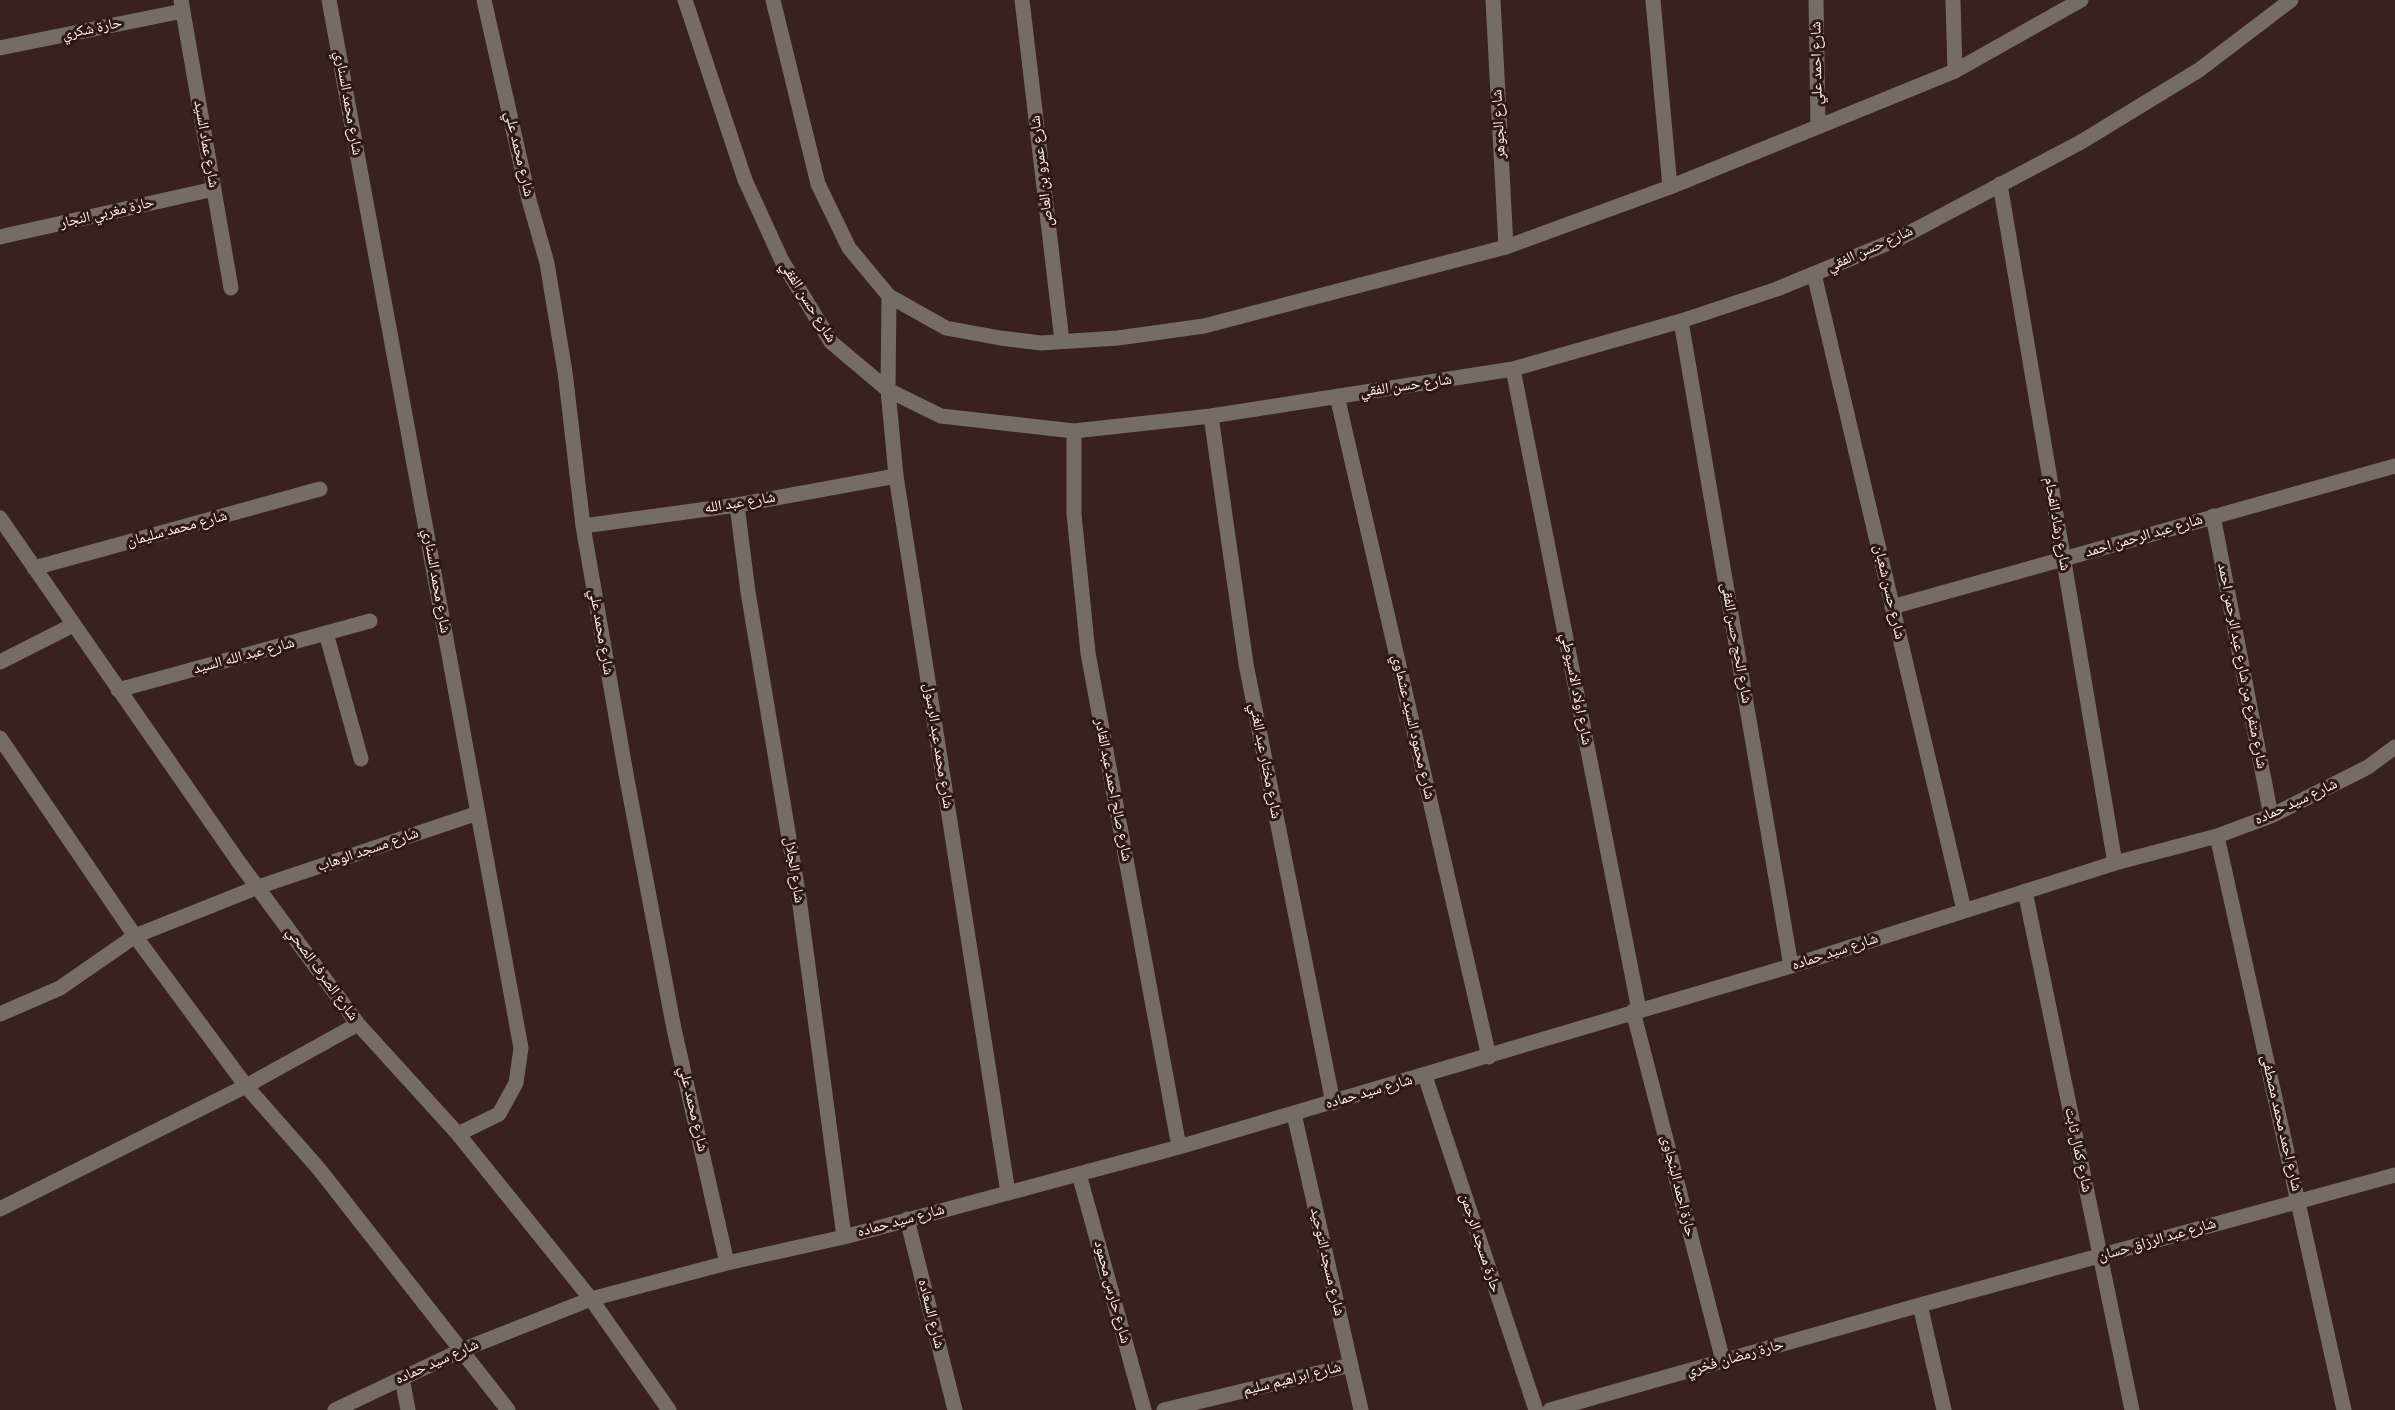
<!DOCTYPE html>
<meta charset="utf-8">
<style>
body{margin:0}
canvas{display:block;background:#38211f}
</style>
<canvas width="2395" height="1410"></canvas>
<script>
const c = document.querySelector('canvas').getContext('2d');
c.lineJoin = 'round';
function strokePath(path, color, width, dash) { c.strokeStyle = color; c.lineWidth = width; c.lineCap = dash ? 'butt' : 'round'; c.setLineDash(dash || []); c.stroke(path); }
function drawText(font, color, halo, rows, align = 'center') {
  c.font = font + ' "Archivo Narrow","Noto Naskh Arabic",sans-serif'; c.lineWidth = 6; c.setLineDash([]); c.textBaseline = 'middle'; c.strokeStyle = halo; c.fillStyle = color; for (const [text, x, y, turn = 0] of rows) {
    c.save(); c.translate(x, y); c.rotate((+turn || 0) * Math.PI / 180); c.textAlign = isNaN(turn) ? turn : align; if (halo) c.strokeText(text, 0, 0); c.fillText(text, 0, 0); c.restore();
  }
}
const minor = new Path2D(`
 M181,0L231,288
 M329,0L521,1048L516,1083L499,1114L458,1134
 M484,0L529,200L547,263L565,372L583,526L626,774L674,1029L727,1263
 M685,0L745,180L782,261L831,342L888,390L941,416L1074,431L1211,416L1513,369L1681,321L1777,289L1898,239L2081,142L2199,70L2291,0
 M773,0L818,184L849,248L889,296L946,328L1000,338L1041,343L1118,338L1204,326L1506,247L1670,187L1955,71L2081,0
 M1022,0L1062,341
 M1493,0L1506,247
 M1653,0L1670,187
 M1816,0L1818,126
 M1953,0L1955,71
 M0,48L183,11
 M2000,184L2115,863
 M0,237L214,189
 M1814,274L1964,910
 M889,296L888,390L896,476L1008,1193
 M1681,321L1791,966
 M1513,369L1639,1010
 M1337,396L1489,1057
 M1211,416L1246,664L1333,1103
 M1074,431V514L1088,653L1179,1147
 M737,505L748,592L799,898L844,1237
 M2213,516L2271,816
 M0,518L238,861L358,1024L458,1134L591,1299L669,1410
 M583,526L737,505L896,476
 M34,568L320,489
 M1892,607L2395,466
 M326,633L361,759
 M0,662L73,625
 M118,690L370,621
 M0,738L135,936L246,1086L319,1169L508,1410
 M2217,836L2344,1410
 M2025,891L2132,1410
 M1633,1011L1723,1361
 M0,1014L60,988L135,936L258,887L478,813
 M1425,1076L1536,1410
 M1294,1114L1361,1410
 M1079,1174L1144,1410
 M0,1209L246,1086L358,1024
 M907,1219L955,1410
 M1920,1305L1944,1410
 M402,1378L408,1410
 M335,1410L462,1350L591,1299L727,1263L844,1237L1179,1147L1791,966L2115,863L2217,836L2271,816L2368,767L2395,747
 M1164,1410L1351,1365
 M1550,1410L1920,1305L2395,1175`);
const streetNames = [
 ["حارة شكري",92,29,-12],
 ["شارع احمد علي",1817,63,-91],
 ["شارع محمد السناري",348,103,80],
 ["شارع الجوهر",1499,124,-93],
 ["شارع عماد السيد",206,144,80],
 ["شارع محمد علي",519,154,77],
 ["شارع عمرو بن العاص",1042,171,-97],
 ["حارة مغربي النجار",107,213,-13],
 ["شارع حسن الفقي",1870,249,-24],
 ["شارع حسن الفقي",808,302,58],
 ["شارع حسن الفقي",1406,386,-8],
 ["شارع عبد الله",740,503,-9],
 ["شارع رشاد الفحام",2057,524,80],
 ["شارع محمد سليمان",177,529,-15],
 ["شارع عبد الرحمن احمد",2144,536,-16],
 ["شارع محمد السناري",436,581,80],
 ["شارع حسن شعبان",1889,592,77],
 ["شارع محمد علي",601,632,80],
 ["شارع الحج حسن الفقى",1736,643,80],
 ["شارع عبد الله السيد",244,656,-15],
 ["شارع متفرع من شارع عبد الرحمن احمد",2242,666,79],
 ["شارع اولاد الاسيوطي",1576,689,79],
 ["شارع محمود السيد عشماوي",1413,727,77],
 ["شارع محمد عبد الرسول",938,746,81],
 ["شارع مختار عبد الغني",1265,761,79],
 ["شارع صالح احمد عبد القادر",1113,790,79],
 ["شارع سيد حماده",2296,802,-25],
 ["شارع مسجد الوهاب",368,850,-19],
 ["شارع الجلال",794,870,81],
 ["شارع سيد حماده",1835,952,-18],
 ["شارع الصرف الصحي",322,974,54],
 ["شارع سيد حماده",1369,1092,-16],
 ["شارع محمد علي",693,1109,77],
 ["شارع احمد محمد مصطفى",2281,1123,77],
 ["شارع كمال ثابت",2078,1150,78],
 ["حارة احمد البنجاوى",1678,1186,76],
 ["شارع سيد حماده",901,1221,-15],
 ["شارع عبد الرزاق حسان",2157,1240,-16],
 ["حارة مسجد الرحمن",1480,1243,72],
 ["شارع مسجد التوحيد",1327,1262,77],
 ["شارع حارس محمود",1112,1292,75],
 ["شارع السعاده",931,1314,76],
 ["حارة رمضان فخري",1735,1358,-16],
 ["شارع سيد حماده",437,1362,-24],
 ["شارع ابراهيم سليم",1292,1379,-14]
];
strokePath(minor, '#756c65', 15);
drawText('15px', '#fef1f0', '#2e1815', streetNames);
</script>
